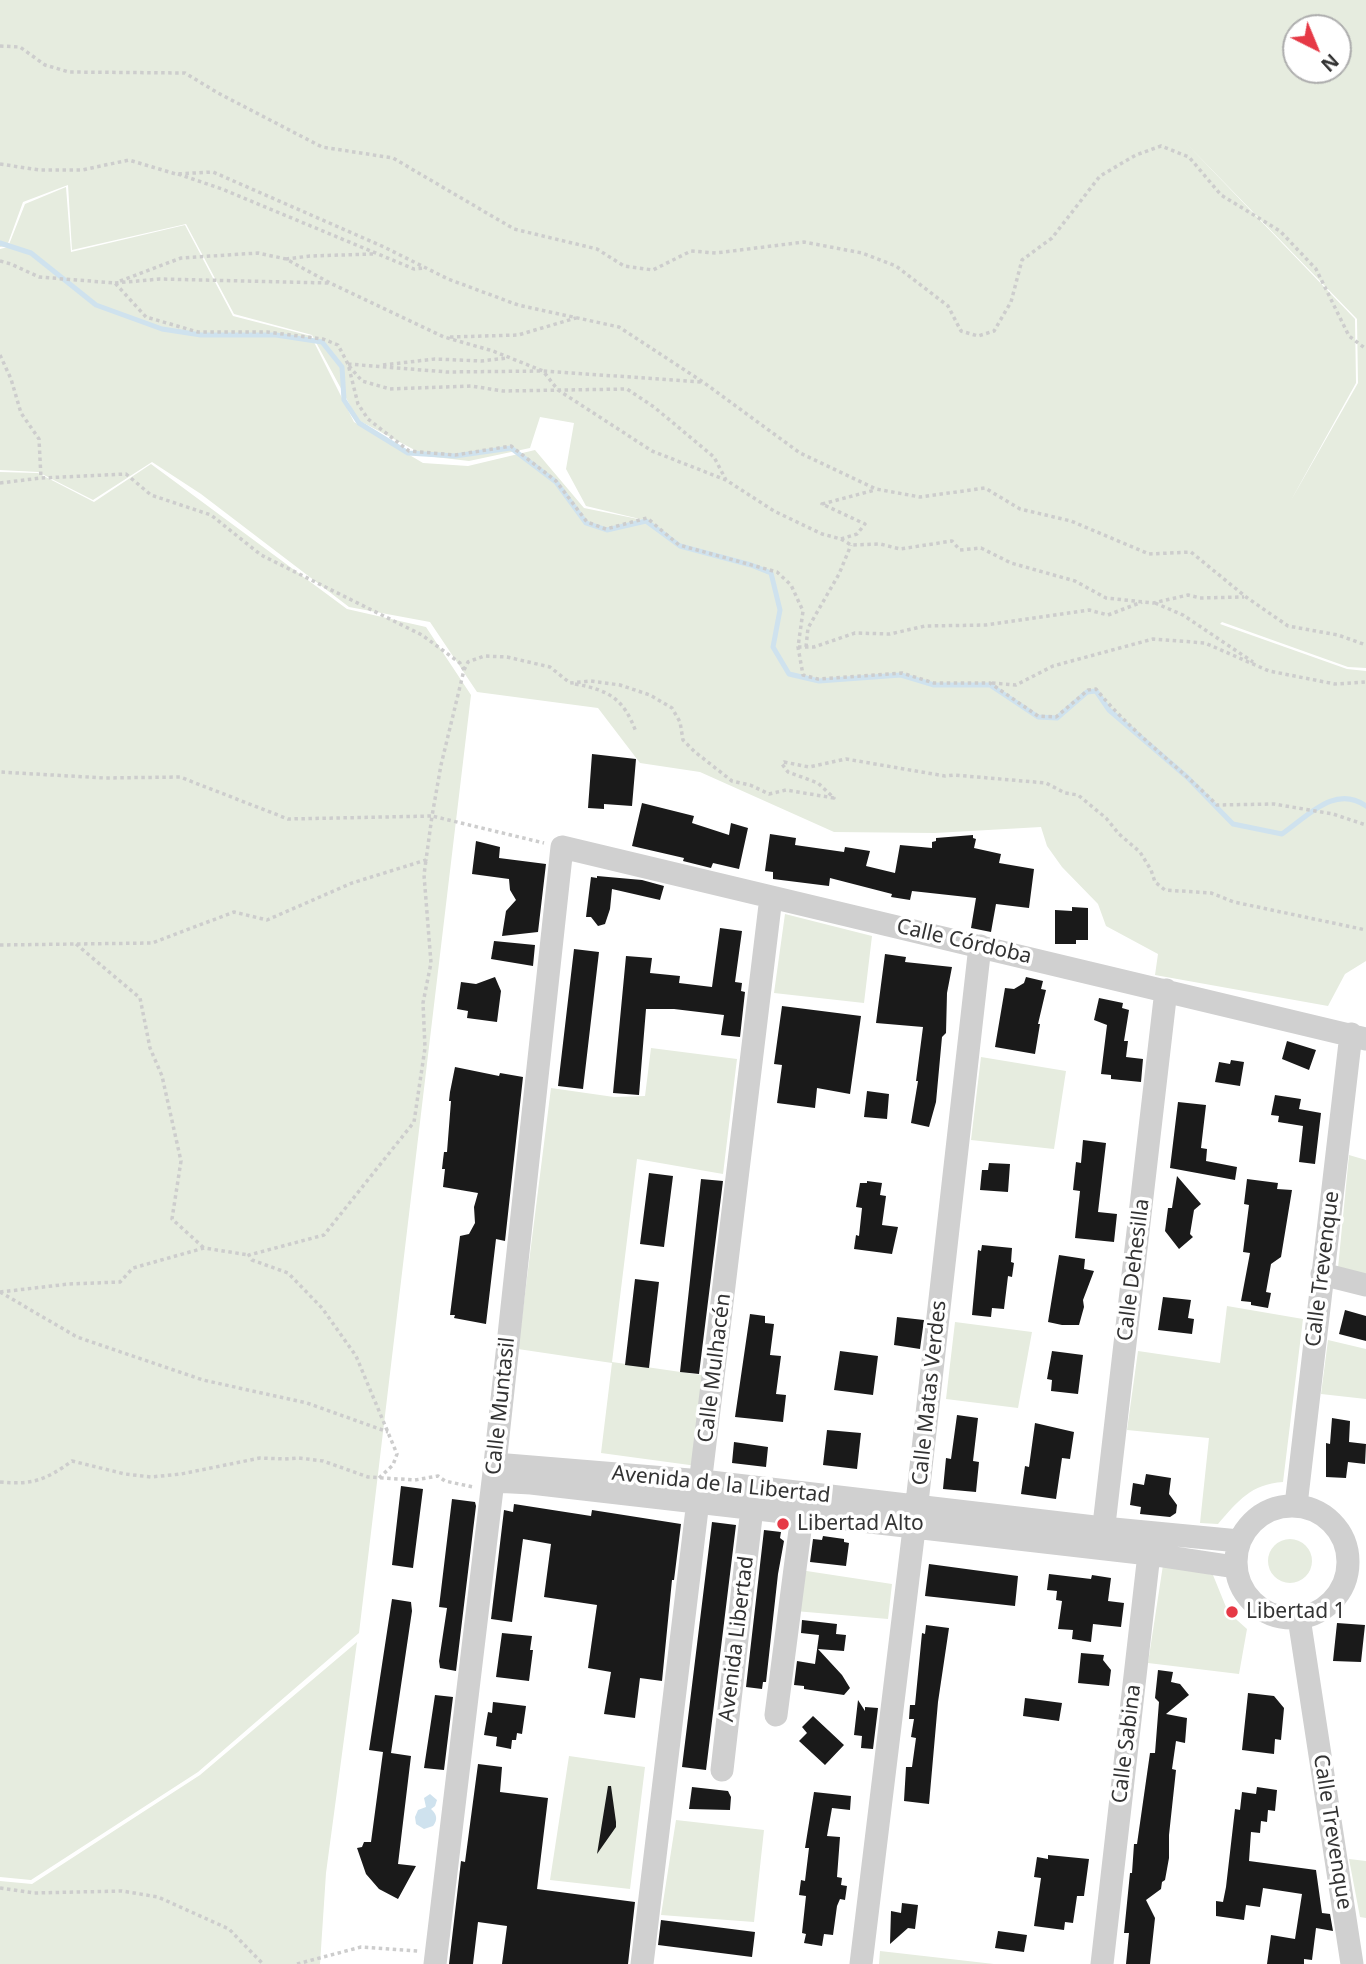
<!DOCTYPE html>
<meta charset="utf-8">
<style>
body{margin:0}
#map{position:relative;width:1366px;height:1964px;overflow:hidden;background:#fff;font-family:"Noto Sans",sans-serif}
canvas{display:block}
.north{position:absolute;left:1282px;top:14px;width:70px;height:70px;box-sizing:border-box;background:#fff;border:2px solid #adadad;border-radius:50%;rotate:137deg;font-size:19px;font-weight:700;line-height:28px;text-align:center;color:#333}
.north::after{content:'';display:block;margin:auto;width:24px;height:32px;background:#e63946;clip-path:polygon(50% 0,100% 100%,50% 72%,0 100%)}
</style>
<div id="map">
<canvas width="1366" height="1964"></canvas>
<div class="north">N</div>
</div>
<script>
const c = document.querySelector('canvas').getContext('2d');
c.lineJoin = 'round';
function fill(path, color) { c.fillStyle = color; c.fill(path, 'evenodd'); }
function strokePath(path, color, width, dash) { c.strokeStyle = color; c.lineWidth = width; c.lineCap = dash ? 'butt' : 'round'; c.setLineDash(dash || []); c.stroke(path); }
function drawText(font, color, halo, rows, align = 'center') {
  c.font = font + ' "Noto Sans",sans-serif'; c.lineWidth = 7; c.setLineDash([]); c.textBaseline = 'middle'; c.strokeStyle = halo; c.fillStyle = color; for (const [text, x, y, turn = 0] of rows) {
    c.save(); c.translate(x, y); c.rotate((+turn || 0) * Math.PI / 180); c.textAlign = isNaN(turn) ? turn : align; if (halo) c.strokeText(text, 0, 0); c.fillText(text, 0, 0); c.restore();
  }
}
const green = new Path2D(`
 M0,0H1366V668L1348,667L1222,622L1220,624L1347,669L1366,671V961L1345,974L1328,1006L1155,975L1158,954L1106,926L1098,904L1062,867L1047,846L1041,827L935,833L834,832L700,772L640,763L598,708L477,692L430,622L349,607L201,494L152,462L93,500L38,472L0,470V249L8,247L25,204L66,187L71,252L185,225L233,316L311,336L354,422L423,463L468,466L535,450L584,508L648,521L586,506L566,469L574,423L540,417L530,448L469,461L426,456L358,420L312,335L234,314L186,224L72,250L68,185L23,202L7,246L0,247ZM1296,28H1338V70H1296ZM1183,140L1357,319L1358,383L1290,502L1356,383L1355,319Z
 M151,464L347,609L426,627L471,695L359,1633L198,1772L31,1880L0,1877V472L38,473L94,502Z
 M785,914L872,936L864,1003L774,993Z
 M651,1048L737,1059L723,1174L637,1159L612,1362L708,1376L697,1466L601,1453L612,1363L518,1349L551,1088L614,1097L645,1096Z
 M981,1057L1066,1071L1054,1149L971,1140Z
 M1349,1155L1366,1160V1275L1338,1268Z
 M1227,1306L1303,1319L1283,1482C1251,1484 1238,1501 1218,1524L1200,1523L1209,1438L1127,1430L1138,1351L1220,1363Z
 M955,1322L1032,1332L1018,1408L946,1399Z
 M1328,1340L1366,1349V1399L1321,1394Z
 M1268 1561a22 22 0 1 1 44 0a22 22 0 1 1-44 0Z
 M1163,1565L1213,1575L1228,1612L1247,1629L1239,1674L1148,1663Z
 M800,1570L892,1584L888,1619L795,1611Z
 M357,1642L326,1873L320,1964H0V1881L32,1884L200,1775Z
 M569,1756L645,1767L630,1889L550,1880Z
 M676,1820L764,1830L754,1922L661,1915Z
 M1349,1859L1366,1861V1918L1360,1917Z
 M880,1951L994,1964H879Z`);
const water = new Path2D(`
 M430,1794L437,1800L435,1806L431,1809C437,1814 438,1820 433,1826L424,1829L416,1824L415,1817L418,1810L426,1807L424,1798Z`);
const stream = new Path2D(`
 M0,243L31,253L96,305L162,329L201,335H276L322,342L342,367L344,400L359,423L408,453L455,456L511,448L556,482L586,523L607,530L646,521L680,546L751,565L771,573L780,610L773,647L789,674L819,681L901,675L934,685H990L1038,717L1057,718L1087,692L1096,691L1109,710L1187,777L1233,824L1282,834C1308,816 1335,784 1366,806`);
const building = new Path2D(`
 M592,754L636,759L632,806L604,804V809L588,808Z
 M642,803L694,816L692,823L729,835L731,823L748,828L739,869L713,863L711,868L683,861L684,858L632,846Z
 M770,834L796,838L795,845L844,852L845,847L870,851L866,866L895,873L900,845L932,848V842L936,841V838L973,835V838L976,839L974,848L1001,854L999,863L1034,869L1029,908L996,904L991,932L971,928L976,898L912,891L910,900L891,897L892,894L830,878L829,886L773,879V872L765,871Z
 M476,841L500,847L499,858L546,864L538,932L502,936L506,911L516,900L510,890L509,879L472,874Z
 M597,876L642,880L664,886L660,900L612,889L610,909L605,924L598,926L591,917H586L591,877L597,878Z
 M1072,907L1088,908V940H1076V944H1055V910L1072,911Z
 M720,928L742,931L735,982L742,983L741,991L745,992L740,1037L721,1035L724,1015L674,1009H646L639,1095L613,1093L626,956L652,958L650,973L680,976L679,983L712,987Z
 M494,941L535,945L533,966L491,959Z
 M574,949L599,952L583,1089L558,1086Z
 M885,954L906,957L905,962L952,967L947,993L946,1033L942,1037L936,1102L929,1127L911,1123L918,1081H916L923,1027L876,1023Z
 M495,977L501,991L497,1022L467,1018L468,1011L457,1009L461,982L476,984Z
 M1026,977L1043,981L1041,989L1046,990L1038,1024H1040L1035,1054L995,1047L1005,988L1014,989L1024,983Z
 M1099,998L1123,1003L1122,1008L1129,1010L1124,1041H1128L1126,1057L1143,1059L1141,1082L1111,1079V1075L1101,1074L1107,1025L1094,1020Z
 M782,1006L861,1016L850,1094L817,1088L815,1108L777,1103L782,1065L774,1064Z
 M1287,1041L1316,1050L1309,1070L1282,1059Z
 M1231,1060L1244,1062L1240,1086L1215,1082L1219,1062L1230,1064Z
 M455,1067L499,1076L500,1073L523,1077L505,1241L496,1239L486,1324L454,1318L455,1315H450L460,1236L469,1234L475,1223L474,1207L478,1193L443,1187L445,1169H442L443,1160L444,1152H447L451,1101H449L450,1092Z
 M867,1091L889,1094L887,1119L864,1117Z
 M1275,1095L1301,1099L1299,1109L1321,1113L1315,1164L1299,1162L1303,1126L1278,1122L1279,1116L1271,1115Z
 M1178,1102L1206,1105L1201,1148L1207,1149L1206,1161L1237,1167L1235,1180L1170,1168Z
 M1083,1140L1106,1143L1098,1212L1117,1214L1114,1242L1075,1238L1080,1191L1073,1190L1076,1162L1081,1163Z
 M989,1163L1010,1164L1008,1192L980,1190L982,1170H988Z
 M649,1173L673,1176L664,1247L640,1244Z
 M1177,1176L1201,1204L1194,1210L1190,1234L1193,1237L1179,1249L1165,1231L1168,1208H1172Z
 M701,1179L723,1181L699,1374L680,1372Z
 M1247,1179L1278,1183L1277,1189L1292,1190L1281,1257L1271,1264L1266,1292L1271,1293L1268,1308L1251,1305V1302L1241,1301L1250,1253L1243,1252L1249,1205L1244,1204Z
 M867,1181L882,1183L880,1195L886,1196L882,1225L898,1227L892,1254L854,1249L856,1235L859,1236L862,1208L856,1207L860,1183H867Z
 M982,1245L1012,1248L1011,1262L1014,1263L1012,1277L1008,1276L1004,1309L992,1308L991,1317L972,1315L978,1250L981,1251Z
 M1059,1255L1085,1259L1084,1269L1094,1271L1083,1300L1084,1307L1079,1325H1062L1048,1322Z
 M635,1279L659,1282L649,1368L625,1365Z
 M1163,1297L1191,1300L1188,1318L1194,1319L1192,1334L1158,1330Z
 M1345,1310L1366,1316V1341L1339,1334Z
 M750,1314L765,1316V1323L774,1324L770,1355L781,1356L776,1394L786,1395L783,1422L735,1417Z
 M897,1317L924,1320L920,1349L894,1345Z
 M840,1351L878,1356L873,1395L834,1390Z
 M1052,1351L1083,1355L1078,1394L1051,1391L1052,1380L1047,1379Z
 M957,1415L978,1418L973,1461L979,1462L976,1492L943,1489L946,1458L951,1459Z
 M1332,1418L1350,1421L1349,1442L1366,1444L1365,1464L1348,1462L1346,1478L1326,1477V1443L1330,1444Z
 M1035,1423L1074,1432L1070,1459L1062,1458L1056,1499L1021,1494L1025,1466L1029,1467Z
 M827,1430L861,1433L857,1469L823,1465Z
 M734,1442L768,1447L766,1467L732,1463Z
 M1146,1474L1171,1478L1169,1494L1177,1505L1176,1513L1170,1517L1140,1514L1141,1507L1130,1505L1133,1483L1144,1485Z
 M401,1486L423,1489L413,1568L392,1565Z
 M452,1499L475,1502L476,1506L456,1671L440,1668L439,1661L447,1608L439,1607Z
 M514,1504L591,1516L592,1510L681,1524L674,1580H672L662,1681L640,1678L635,1718L604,1714L611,1672L588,1668L597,1605L544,1597L551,1544L523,1539L512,1622L491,1619L504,1510L513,1512Z
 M712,1522L736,1525L706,1770L682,1767Z
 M764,1530L781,1532L780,1538L784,1541L778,1574L766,1682H763L762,1689L746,1687Z
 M823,1536L844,1539V1542L849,1543L846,1566L810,1562L813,1539L822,1540Z
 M929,1564L1018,1576L1015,1606L925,1596Z
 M1049,1574L1091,1579L1092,1575L1111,1578L1108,1601L1124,1603L1121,1627L1093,1624L1091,1642L1072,1639L1073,1630L1058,1629L1062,1601L1056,1600L1057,1591L1047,1590Z
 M392,1599L411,1602L412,1611L391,1753L411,1756L398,1864L416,1866L398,1899L379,1889L366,1874L357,1848L362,1847L364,1842H371L383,1752L369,1750Z
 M802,1620L837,1624L836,1634L846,1635L844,1651L818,1649L842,1675L850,1688L844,1695L804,1689V1686L794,1685L797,1661L815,1664L819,1635L801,1633Z
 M1337,1623L1365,1625L1361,1662L1333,1661Z
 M926,1625L949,1628L938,1702L929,1804L904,1801L906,1767H912L916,1738L911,1737L914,1719H909L910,1705H915L922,1633L925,1634Z
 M502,1633L532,1636L530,1650H533L529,1681L496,1677Z
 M1081,1653L1104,1655L1103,1660L1111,1670L1109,1686L1078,1683Z
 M1158,1670L1173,1672L1171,1682L1180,1684L1189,1695L1166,1714L1187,1718L1185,1743L1176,1741L1172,1769L1176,1770L1169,1835V1858L1165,1880L1162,1882L1161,1889L1146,1900L1155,1918L1150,1964H1126L1129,1933H1124L1130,1873H1132L1134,1844H1137L1150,1753H1155L1159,1702L1155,1698Z
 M1248,1693L1274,1696L1284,1708L1281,1740L1275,1739L1274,1754L1242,1750Z
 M435,1695L453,1697L444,1770L424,1768Z
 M1025,1698L1062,1703L1059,1721L1023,1716Z
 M858,1700L865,1711V1707L878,1708L873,1749L861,1748L862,1736L854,1735Z
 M493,1702L526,1706L522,1734L517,1733L516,1740H512L511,1749L496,1746L497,1737L484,1735L488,1712L492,1713Z
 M813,1716L844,1745L825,1765L799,1741L807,1733L802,1727Z
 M478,1764L502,1767L500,1792L548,1798L537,1889L635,1902L628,1964H502L507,1926L478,1922L473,1964H449L461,1861L465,1862Z
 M608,1786H611L616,1822V1827L597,1854Z
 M692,1787L728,1791L731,1797L730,1810L689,1809Z
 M1257,1787L1277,1790L1275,1811L1268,1810L1267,1822L1261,1821L1260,1833L1251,1832L1249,1861L1316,1870L1322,1913L1330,1914L1333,1931L1316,1928L1312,1960L1304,1959V1964H1267L1271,1935L1295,1939L1302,1894L1263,1888L1260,1907L1246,1905L1244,1920L1216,1916V1901L1223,1902L1226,1887L1235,1809L1240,1810L1242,1792L1256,1794Z
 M814,1792L851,1796L850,1810L832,1808L827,1836L840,1837L837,1877L842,1878L841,1885L847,1886L845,1900L840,1899L837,1906L833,1935L824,1934L822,1946L804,1943L806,1934L802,1933L806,1896L799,1895L801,1880L805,1881L809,1848H805Z
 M1048,1855L1089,1859L1084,1896H1077L1073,1923L1065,1922L1064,1930L1034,1926L1041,1878L1034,1877L1037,1857L1048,1859Z
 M902,1903L918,1905L915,1929L908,1928L890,1944L891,1911L901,1913Z
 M661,1920L755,1932L752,1957L658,1945Z
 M998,1931L1027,1935L1024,1952L995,1948Z`);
const path = new Path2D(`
 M0,46L20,47L45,65L69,72L185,73L218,93L322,147L393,158L514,229L597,249L624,266L653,270L691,251L716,253L804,242L862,253L896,266L948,306L961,331L978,336L994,331L1011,302L1022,260L1052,238L1100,176L1136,155L1161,146L1189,157L1221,195L1280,231L1316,269L1349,336L1366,349
 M0,164L39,170H82L129,160L176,174L213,172L384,247L448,279L518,305L619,327L703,382L800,453L876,489L920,497L985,488L1020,509L1071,521L1149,554L1191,552L1246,597L1288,626L1338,635L1366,645
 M178,174L222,189L414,269L425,268
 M373,254L310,256L286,259L330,283L444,337L493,351L543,371L558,390L652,451L726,480L774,511L822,534L841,539L857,534L865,524L822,504L875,490
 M0,261L11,264L39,277L115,283L146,317L198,332H267L323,339L338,345L348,364L358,404L368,419L409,451L455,455L511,446L556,481L587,522L606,529L647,518L679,545L777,572L791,585L803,611L798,647L803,675L818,679L902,673L934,683H990L1038,716L1056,717L1088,690L1096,689C1131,732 1178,766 1217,805L1274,804L1333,814L1366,825
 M120,281L181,258L258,253L286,259
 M115,283L160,279L330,283
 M450,337L518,335L576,318
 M0,355L11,379L21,413L39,439L41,478
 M348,364L447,372L543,371L702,382
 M383,365L435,359L481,361L507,358
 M349,366L362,381L390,389L471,386L503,391L627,389L654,407L714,457L726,480
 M0,483L41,478L126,474L151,495L211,515L261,555L422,635L460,663L464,670L441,765L432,816L288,819L180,777L105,778L0,772
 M841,539L851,545L880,544L900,549L952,541L960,550L981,548L1011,563L1075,581L1106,598L1153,603L1188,595L1200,598L1244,597
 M1155,603L1183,615L1253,662
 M798,647H814L855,633L890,634L925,626L986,625L1089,610L1108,615L1142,602
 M806,647L808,628L839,574L851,545
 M464,670L468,662L484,656L507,657L550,667L570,683L591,681L620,685L650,695L672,708L680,722L683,740L695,752L732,781L750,785L769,794L786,790L834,798L818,783L788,772L782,764L784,762L809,767L846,759L945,776L954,775L1046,783L1065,793L1078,795L1106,818L1119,834L1140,852L1151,870L1155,882L1165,890L1211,893L1234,902L1366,930
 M992,683L1016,685L1053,666L1153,639L1205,643L1269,671L1335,684L1366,682
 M575,684C609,690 624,699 636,732
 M76,944L140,998L150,1048L162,1076L181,1161L172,1219L204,1248
 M0,945L152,943L234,912L267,920L352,883L426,860L432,816L544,843
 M0,1292L77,1337L203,1380L307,1403L388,1432
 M0,1292L69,1284L120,1282L133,1268L204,1248L249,1255
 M379,1478L393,1465L397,1454L356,1356L322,1308L288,1273L252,1260L249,1255L324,1235L414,1122L425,1048L423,1003L431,963L424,875L426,860
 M0,1482C32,1485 46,1480 72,1461L125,1474L151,1477L181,1474L260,1458L285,1459L299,1458L323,1461L368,1477L415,1480L438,1476L445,1481L473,1487
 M0,1888L34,1893L122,1891L158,1897L229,1929L263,1964
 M297,1964L361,1947L418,1951`);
const minor = new Path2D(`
 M1322,1274L1366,1285
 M495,1464L702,1481L1103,1528L1239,1541
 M493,1481L531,1483L1149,1554L1235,1567
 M1296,1505L1351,1034
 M1236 1562a56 56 0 1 1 112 0a56 56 0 1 1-112 0Z
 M1102,1542L1166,990
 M1299,1618L1352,1964
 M776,1715L802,1515
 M722,1770L752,1508
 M435,1964L495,1464L562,847L1366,1039
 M642,1964L771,897
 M861,1964L914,1529L980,946
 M1102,1964L1149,1554L1140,1543`);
const markers = [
 [783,1524,7,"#e63946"],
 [1232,1612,7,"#e63946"]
];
const streetNames = [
 ["Calle Córdoba",964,942,13],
 ["Calle Trevenque",1323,1269,-83],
 ["Calle Dehesilla",1134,1270,-83],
 ["Calle Mulhacén",715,1368,-83],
 ["Calle Matas Verdes",930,1393,-84],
 ["Calle Muntasil",501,1406,-84],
 ["Avenida de la Libertad",721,1485,6],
 ["Avenida Libertad",737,1639,-83],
 ["Calle Sabina",1127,1744,-83],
 ["Calle Trevenque",1332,1832,81]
];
const poiNames = [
 ["Libertad Alto",797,1524],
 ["Libertad 1",1246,1612]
];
fill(green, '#e6ecdf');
fill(water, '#cfe2ee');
strokePath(stream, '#cfe2ee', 5);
fill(building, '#1a1a1a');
strokePath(path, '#cdcdcd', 3.5, [3.5, 3.5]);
strokePath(minor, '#d0d0d0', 23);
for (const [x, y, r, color] of markers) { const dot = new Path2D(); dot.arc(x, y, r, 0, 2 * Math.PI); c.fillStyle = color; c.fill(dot); strokePath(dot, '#fff', 2.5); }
drawText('21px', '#333', '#fff', streetNames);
drawText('21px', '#333', '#fff', poiNames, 'left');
</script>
